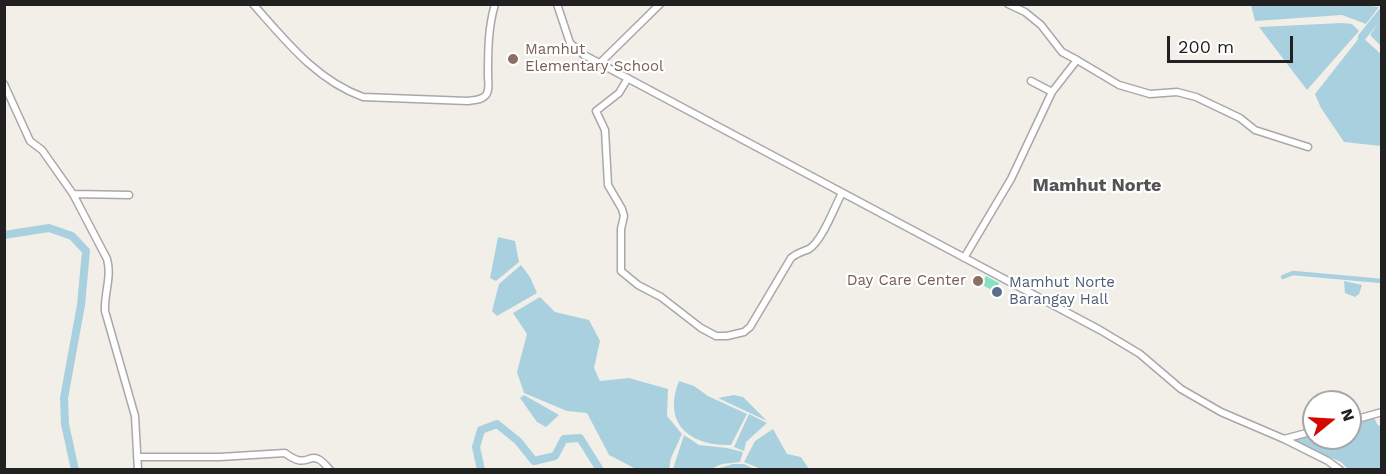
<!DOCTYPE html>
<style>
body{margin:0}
#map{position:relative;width:1386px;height:474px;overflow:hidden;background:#f2efe8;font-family:"Work Sans",sans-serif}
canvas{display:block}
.frame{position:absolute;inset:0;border:6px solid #212121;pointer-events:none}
.north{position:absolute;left:1302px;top:390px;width:60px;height:60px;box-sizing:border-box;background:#fff;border:2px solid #a6a6a6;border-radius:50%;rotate:72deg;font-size:16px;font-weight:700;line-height:24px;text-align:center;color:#212121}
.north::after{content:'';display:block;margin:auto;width:21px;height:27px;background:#d30800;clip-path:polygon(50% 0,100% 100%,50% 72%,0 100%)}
.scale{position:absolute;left:1167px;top:36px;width:126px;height:27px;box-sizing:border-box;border:3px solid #212121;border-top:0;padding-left:8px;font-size:18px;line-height:21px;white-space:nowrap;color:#212121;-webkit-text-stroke:4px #fff;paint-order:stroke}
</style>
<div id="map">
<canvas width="1386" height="474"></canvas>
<div class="frame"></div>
<div class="north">N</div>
<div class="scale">200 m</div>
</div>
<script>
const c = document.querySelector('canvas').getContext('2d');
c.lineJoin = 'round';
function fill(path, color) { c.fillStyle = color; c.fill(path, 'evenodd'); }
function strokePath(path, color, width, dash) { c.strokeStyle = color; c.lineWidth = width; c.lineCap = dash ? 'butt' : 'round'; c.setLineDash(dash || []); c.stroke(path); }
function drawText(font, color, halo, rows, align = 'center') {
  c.font = font + ' "Work Sans",sans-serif'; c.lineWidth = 4.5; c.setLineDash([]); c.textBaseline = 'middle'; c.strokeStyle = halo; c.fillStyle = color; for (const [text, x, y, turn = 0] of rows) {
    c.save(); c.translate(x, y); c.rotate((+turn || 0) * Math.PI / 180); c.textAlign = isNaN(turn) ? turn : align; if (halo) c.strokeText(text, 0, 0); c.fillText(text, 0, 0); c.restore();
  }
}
const pitch = new Path2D(`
 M986,276L999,283L995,292L981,284Z`);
const water = new Path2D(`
 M1361,5L1379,7L1366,24L1342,15L1255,21L1251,5Z
 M1381,19V46L1370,35Z
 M1342,23L1352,24L1359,31L1307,90L1259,27Z
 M1362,37L1381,54V146L1344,142L1321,108L1315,94L1359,38Z
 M498,237L515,241L519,262L496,281L490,278Z
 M521,265L530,277L537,293L497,316L492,311L499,284Z
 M1344,281L1362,285L1359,294L1355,297L1345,293Z
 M540,297L555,312L589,320L600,341L594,368L600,381L629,378L668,389L667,416L682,434L671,458L669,469H636L609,455L587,413L567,411L524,393L517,372L527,334L513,313Z
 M679,381L694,386L708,396L747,414L731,445C690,446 662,424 679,381Z
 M524,395L559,415L546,427L537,422L520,398Z
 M734,395L743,397L767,421L718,398Z
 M749,414L767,423L746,442L744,451L734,447Z
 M1374,417L1377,424L1381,427V469H1348L1341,462L1288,439L1314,433V438H1350V423Z
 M773,429L787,454L801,457L809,469H761L744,462L755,441Z
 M684,435L699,445L727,448L743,452L740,462L722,464L711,469H673Z
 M733,464H744L754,469H716Z`);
const canal = new Path2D(`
 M1283,277L1293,273L1382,281`);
const river = new Path2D(`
 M1362,37L1382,12
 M4,235L49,228L72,236L86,251L81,305L64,398L65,424L75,470
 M481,470L476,447L481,430L497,424L518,441L534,461L555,456L564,439L580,438L600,470`);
const minor = new Path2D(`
 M253,4C286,41 316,80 363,97L468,101C475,100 482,100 486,95C490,90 488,82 488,76C488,51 488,28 495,4
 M557,4L570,43L584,55L1100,330L1140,354L1181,389L1221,412L1284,439L1328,461L1340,470
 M1008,4L1025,12L1041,25L1062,52L1077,60
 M600,63L660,4
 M628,78L619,93L596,111L605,130L608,185L622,209L624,216L621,229V271L638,285L661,297L701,328L716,336H727L744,332L750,327L791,258C797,253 802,252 809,249C822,241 834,208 842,193
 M1031,81L1052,92
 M4,84L30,141L42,150L73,194L107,259C112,277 104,293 105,311L135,416L138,470
 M73,194L129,195
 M964,258L1011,179L1052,92L1077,60L1119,85L1150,94L1177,92L1196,97L1240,118L1255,130L1308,147
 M1350,421L1382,412
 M1284,439L1314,431
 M137,457H220L285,453C306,469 308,454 318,459C322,460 327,467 330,470`);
const markers = [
 [513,59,6,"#8d6e63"],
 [978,281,6,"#8d6e63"],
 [997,292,6,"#5c6f8a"]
];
const educationNames = [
 ["Mamhut",525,50],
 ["Elementary School",525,67],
 ["Day Care Center",966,281,"right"]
];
const serviceNames = [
 ["Mamhut Norte",1009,283],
 ["Barangay Hall",1009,300]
];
const quarterNames = [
 ["Mamhut Norte",1097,186]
];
fill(pitch, '#87e0c1');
fill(water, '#a9d0df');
strokePath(canal, '#a9d0df', 4.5);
strokePath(river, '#a9d0df', 8);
strokePath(minor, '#a8a8a8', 9);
strokePath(minor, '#fff', 6);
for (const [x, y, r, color] of markers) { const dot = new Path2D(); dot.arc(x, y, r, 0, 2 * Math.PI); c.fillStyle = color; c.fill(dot); strokePath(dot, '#fff', 2); }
drawText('15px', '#785e54', '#fff', educationNames, 'left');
drawText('15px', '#4e5e75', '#fff', serviceNames, 'left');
drawText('bold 18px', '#545454', '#fff', quarterNames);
</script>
